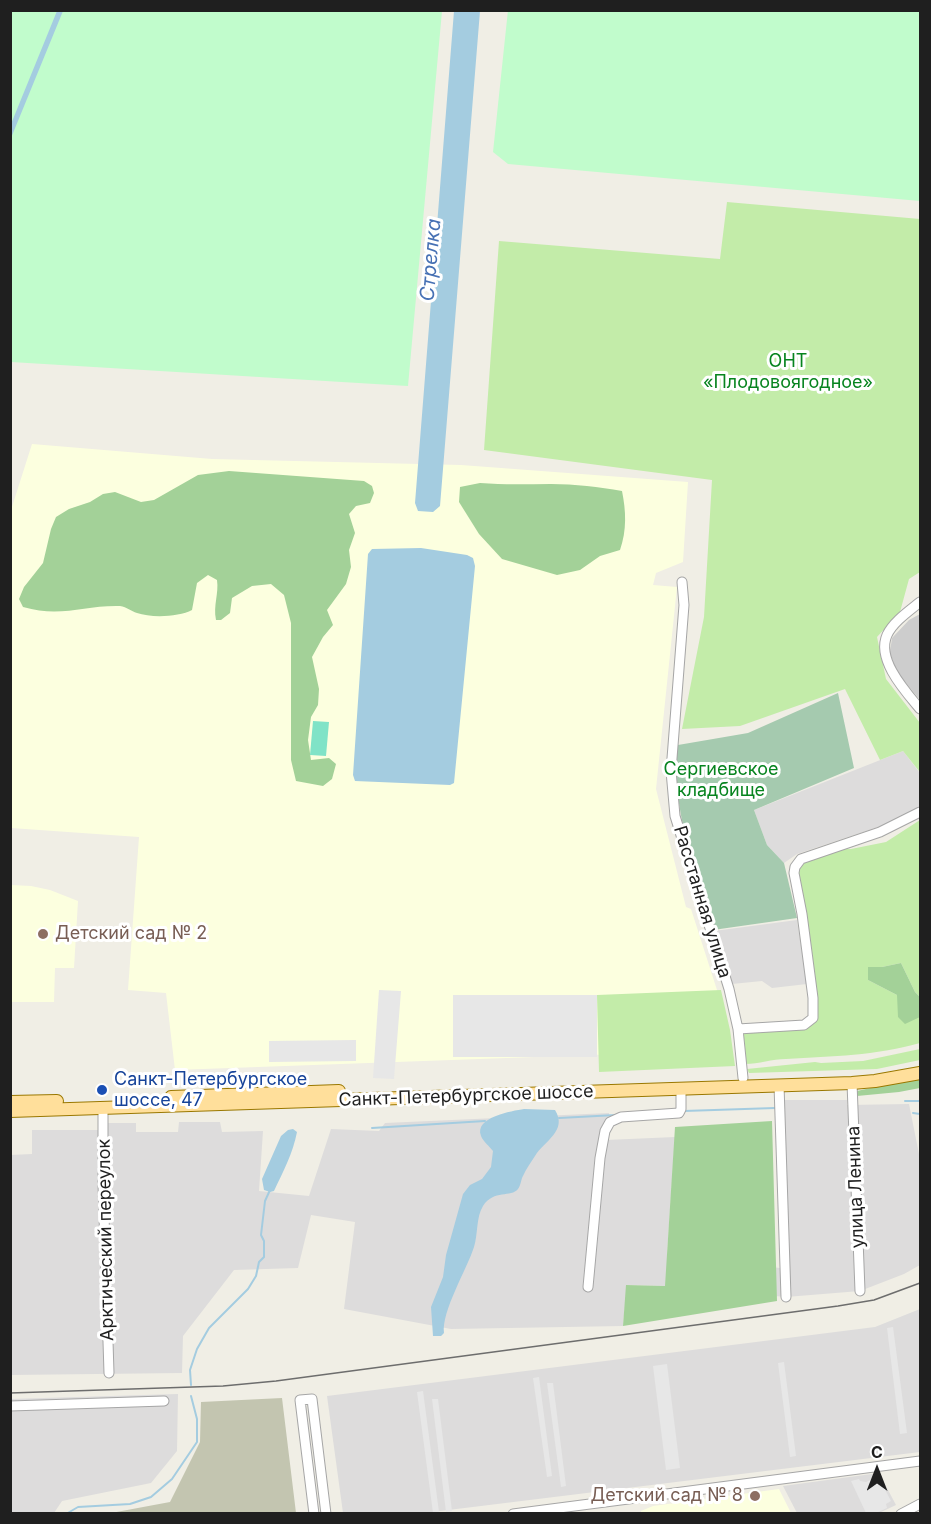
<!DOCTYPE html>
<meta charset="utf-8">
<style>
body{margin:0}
#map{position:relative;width:931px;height:1524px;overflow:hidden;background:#f0eee5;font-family:Inter,sans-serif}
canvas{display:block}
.frame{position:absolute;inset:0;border:12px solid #1f1f1f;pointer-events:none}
.north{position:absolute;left:847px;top:1440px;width:60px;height:60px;-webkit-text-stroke:4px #fff;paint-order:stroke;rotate:0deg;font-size:16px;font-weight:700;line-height:24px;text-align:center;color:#1f1f1f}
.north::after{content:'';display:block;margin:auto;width:21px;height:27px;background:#1f1f1f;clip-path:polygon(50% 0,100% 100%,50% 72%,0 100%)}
</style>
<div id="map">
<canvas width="931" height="1524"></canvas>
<div class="frame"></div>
<div class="north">С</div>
</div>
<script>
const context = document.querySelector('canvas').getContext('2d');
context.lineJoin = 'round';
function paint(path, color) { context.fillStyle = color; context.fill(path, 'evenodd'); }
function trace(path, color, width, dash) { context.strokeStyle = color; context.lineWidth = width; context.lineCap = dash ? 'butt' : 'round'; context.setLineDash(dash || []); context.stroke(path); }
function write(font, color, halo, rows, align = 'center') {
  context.font = font + ' Inter,sans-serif'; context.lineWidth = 6; context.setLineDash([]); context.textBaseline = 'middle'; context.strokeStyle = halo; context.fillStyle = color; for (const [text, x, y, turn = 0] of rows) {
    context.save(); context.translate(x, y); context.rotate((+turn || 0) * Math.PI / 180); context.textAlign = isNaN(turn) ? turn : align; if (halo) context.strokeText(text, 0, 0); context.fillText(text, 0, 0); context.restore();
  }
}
paint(new Path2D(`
 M903,751L920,773V807L881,826L797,854L784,863L767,845L754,810Z
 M797,920L807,984L772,988L762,981L732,984L714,931Z
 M783,1100H847V1105L909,1104L920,1159V1265L904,1274L860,1291L786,1297L665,1286L627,1285L623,1326L451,1329L344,1309L355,1222L311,1215L298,1268L234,1270L183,1336L182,1373L11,1375L10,1155L32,1154V1130H100L107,1123H136V1132H178L179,1122H220L222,1132L263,1131L259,1191L309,1196L331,1129L379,1131L385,1123L609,1113L606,1140L675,1137L667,1254L788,1269Z
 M920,1309V1452L424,1513H343L327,1396L875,1327Z
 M178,1394L177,1451L151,1483L62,1501L54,1513H11L10,1399Z
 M879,1473L896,1505L879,1513H797L783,1486Z`), '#dddcdc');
paint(new Path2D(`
 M32,444L212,459L461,465L688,482L683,562L656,573L653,585L677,587L656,789L686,907L691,909L717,990L728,1050L175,1070L166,993L128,990L139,837L11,828V510Z
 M11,885L31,886L50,890L78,901L74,968H55L54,1002H11Z
 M779,1489L791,1513H641V1511L653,1506Z`), '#fcffdf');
paint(new Path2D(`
 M920,614V700L896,671L890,652L892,638L909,620Z`), '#cdcdcd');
paint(new Path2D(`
 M282,1398L296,1513H111L170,1502L200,1442L201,1402Z`), '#c3c5b0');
paint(new Path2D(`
 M727,202L920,219V572L909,579L900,612L877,637L886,679L920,723L919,771L903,751L880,760L845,689L740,726L682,729L704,617L712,480L484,450L499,241L720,259Z
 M920,820V997L915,992L901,963L882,967H868V980L897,995L920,1000V1043C874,1056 834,1056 786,1059C772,1059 759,1064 745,1064L741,1033L805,1028L817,1016L798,877L799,869L803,862L837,849H851L886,842Z
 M721,990L730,1030L735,1066L599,1072L597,995Z
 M920,1049V1060L877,1069L749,1073L747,1069L815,1062L821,1063L863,1061Z`), '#c3eca9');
paint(new Path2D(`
 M229,471L364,481L372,486L374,493L370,503L356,506L349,514L355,533L349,550L351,567L346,584L327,610L333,625L323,637L312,657L319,689L318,705L311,717L308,740L311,760L329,758L336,764L332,779L323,786L296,781L291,760V623L284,595L271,584L252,586L232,598L230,613L221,620H216C213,605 219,594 217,580L208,575L197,583L192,610C179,617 151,618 137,613C131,611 127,607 120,606C84,605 61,618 23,607L19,599L24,587L43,563L51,529L56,517L69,509L90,502L103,494L115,492L141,502L154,500L198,475Z
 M480,483C504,485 527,484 551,484C575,484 599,487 622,491C626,511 627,530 620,550L600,556L580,570L557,575L502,559L479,534L459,502L460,487Z
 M901,963L915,992L920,997V1017L905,1024L898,1017L897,995L868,980V967H882Z
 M920,1077V1088L899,1092L857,1096V1091Z
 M772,1121L777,1301L623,1326L626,1285L665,1286L675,1127Z`), '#a3d198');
paint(new Path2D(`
 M838,693L854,768L754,810L767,845L784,863L797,918L713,930C697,873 669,804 678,745L748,733Z`), '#a5caaf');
paint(new Path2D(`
 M508,10L920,11V201L508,164L493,152Z
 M10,11H442L408,386L11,362Z`), '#c1fccc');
paint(new Path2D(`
 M313,721L329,722L326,756L310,755Z`), '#80e3c7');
paint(new Path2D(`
 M379,990L401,991L394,1079L373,1078Z
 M453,995H597V1057H453Z
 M356,1040V1061L269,1062V1041Z
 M893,1327L907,1433L900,1434L887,1328Z
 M784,1362L796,1456L790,1457L778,1363Z
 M667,1364L680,1468L666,1470L653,1366Z
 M539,1377L552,1476L547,1477L533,1378Z
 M547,1383H553L566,1486L561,1487Z
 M423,1391L439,1512L433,1513L417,1392Z
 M432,1399H438L452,1511L446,1512Z
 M878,1476L891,1501L886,1504L887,1508L876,1513H866L851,1481L859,1479L860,1481L866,1482Z`), '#e7e7e7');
paint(new Path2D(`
 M57,11H63L11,138V124Z
 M454,11H480L440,506L433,512L418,511L415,503Z
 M421,548L467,555L473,558L475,566L454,783L450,785L355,781L353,775L368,554L372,549Z
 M524,1109L555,1110C568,1131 544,1141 535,1156C531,1162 526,1169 523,1176C521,1179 521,1185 518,1189C511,1198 494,1189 483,1206C476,1217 478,1235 474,1247C467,1269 441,1312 444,1333L441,1336H433L431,1307L443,1277L446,1255L463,1194L470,1185L482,1179L491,1167L493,1151C490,1147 483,1141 481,1136C474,1117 512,1111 524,1109Z
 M293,1129L297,1132C293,1153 283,1172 274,1191L270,1192L264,1190L262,1179L281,1136L288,1130Z`), '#a4cce0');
trace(new Path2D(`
 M905,1101H920
 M684,1111L775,1108
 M913,1113L920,1114
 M559,1118L616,1115
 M372,1128L485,1121
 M191,1385L190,1370L197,1349L209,1328L248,1289L256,1276L259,1262L264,1257V1241L261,1235L265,1201L270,1190
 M66,1514L78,1507L130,1504L151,1497L172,1479L197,1442V1419L191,1396`), '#a4cce0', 2);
const minor = new Path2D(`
 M682,582L684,605L671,771L675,816L729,989L738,1029L743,1078
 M920,602C909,611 893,622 887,635C876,660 906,692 920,709
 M738,1029L804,1025L813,1018V998L802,914L794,873L795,867L801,859L880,832L920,812
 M852,1083L860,1291
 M779,1085L786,1297
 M103,1107V1184L109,1373
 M588,1287L600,1158L605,1131L610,1122L621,1117L679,1113L681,1109V1089
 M10,1406L164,1401
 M314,1514L300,1400L312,1399L326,1514
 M513,1514L920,1461
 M901,1514L920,1504`);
const major = new Path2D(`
 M171,1097L339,1091
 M10,1102L57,1101
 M10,1111L852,1083L875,1081L920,1073`);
trace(minor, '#a6a6a6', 11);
trace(major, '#9a7800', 14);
trace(minor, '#fff', 9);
trace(major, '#ffdf9b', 12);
trace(new Path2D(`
 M10,1393L223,1386L276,1381L838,1306L874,1300L920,1283`), '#6d6d6d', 1.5);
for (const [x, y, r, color] of [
 [43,934,6,"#8d6e63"],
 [102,1090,6,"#1a4fb4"],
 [755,1496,6,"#8d6e63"]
]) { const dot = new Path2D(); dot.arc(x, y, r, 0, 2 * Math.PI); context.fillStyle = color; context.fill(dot); trace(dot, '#fff', 2); }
write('18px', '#07841f', '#fff', [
 ["ОНТ",788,362],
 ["«Плодовоягодное»",788,383],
 ["Сергиевское",721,770],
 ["кладбище",721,791]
]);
write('18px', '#1f1f1f', '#fff', [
 ["Расстанная улица",702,902,73],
 ["Санкт-Петербургское шоссе",466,1096,-2],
 ["улица Ленина",856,1187,-92],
 ["Арктический переулок",106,1240,-91]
]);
write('18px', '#785e54', '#fff', [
 ["Детский сад № 2",55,934],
 ["Детский сад № 8",743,1496,"right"]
], 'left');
write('18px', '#164399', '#fff', [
 ["Санкт-Петербургское",114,1080],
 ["шоссе, 47",114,1101]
], 'left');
write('italic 20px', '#4771b4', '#fff', [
 ["Стрелка",431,260,-85]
]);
</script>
